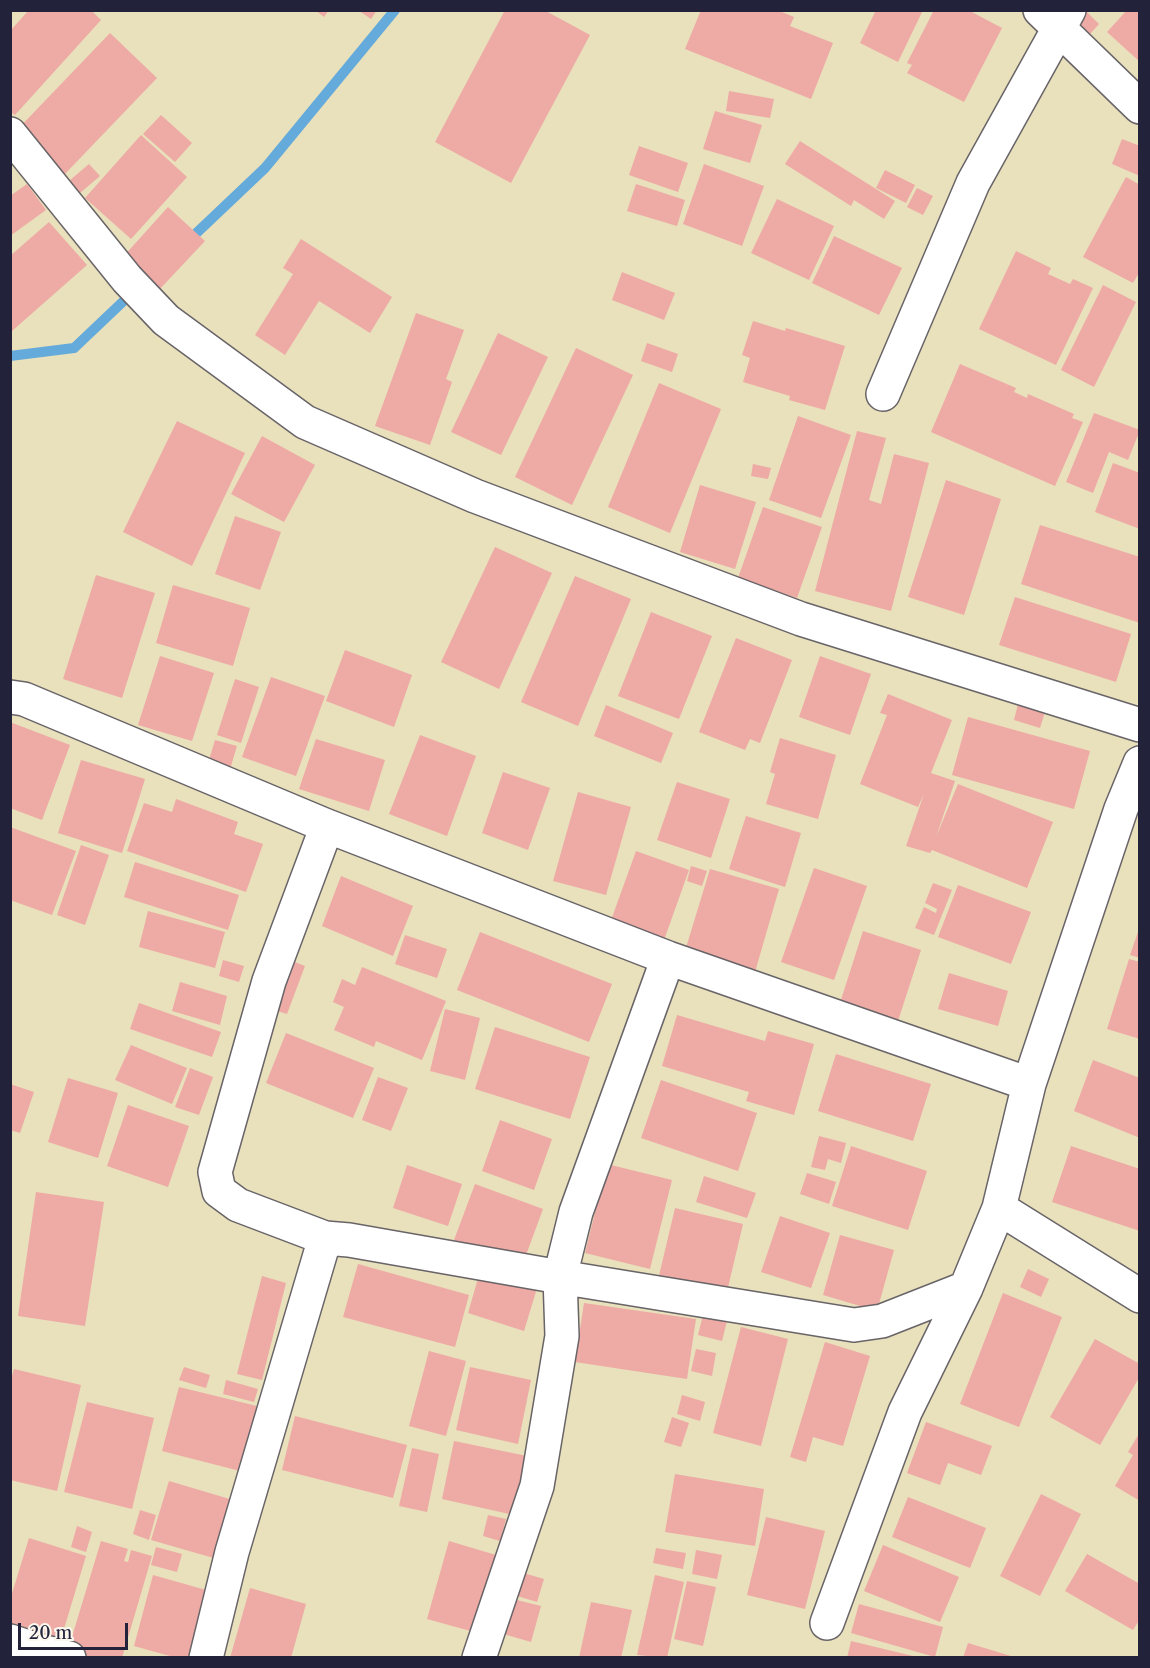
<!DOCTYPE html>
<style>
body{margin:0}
#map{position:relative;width:1150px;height:1668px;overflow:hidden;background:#e9e0bc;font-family:"Libre Caslon Text",serif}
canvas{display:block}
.frame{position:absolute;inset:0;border:12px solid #22223b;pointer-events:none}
.scale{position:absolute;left:18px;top:1623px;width:110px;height:27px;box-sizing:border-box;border:3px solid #22223b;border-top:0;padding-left:8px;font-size:18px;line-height:21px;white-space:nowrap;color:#22223b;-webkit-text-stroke:4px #fbf7ec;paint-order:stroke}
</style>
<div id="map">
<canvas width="1150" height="1668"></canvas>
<div class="frame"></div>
<div class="scale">20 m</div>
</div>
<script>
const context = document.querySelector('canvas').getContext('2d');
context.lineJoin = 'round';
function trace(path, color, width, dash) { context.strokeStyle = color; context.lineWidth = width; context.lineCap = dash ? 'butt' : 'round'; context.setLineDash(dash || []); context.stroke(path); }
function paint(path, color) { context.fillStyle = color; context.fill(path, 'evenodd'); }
trace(new Path2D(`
 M187,242L265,168L395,10
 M10,356L74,348L134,291`), '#64aada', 10);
paint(new Path2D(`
 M29,10H91L101,20L15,115L10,112V31Z
 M315,10H329L324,17Z
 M358,10H377L371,19Z
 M505,10H544L590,35L511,183L435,142Z
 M701,10H777L794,17L790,26L833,43L811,99L685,49Z
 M876,10H923L898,62L860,43Z
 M934,10H968L1002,28L964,102L907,73L912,65L907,63Z
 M1085,10L1099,24L1090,34L1075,19Z
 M1127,10H1140V62L1107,32Z
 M110,33L157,78L63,176L16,131Z
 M729,91L774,99L770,118L726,111Z
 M715,111L762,125L750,163L703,149Z
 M161,115L192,143L175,162L143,134Z
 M141,135L187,177L131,239L85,198Z
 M1122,139L1140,146V176L1112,164Z
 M800,141L895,201L884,219L854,200L851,206L785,164Z
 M639,146L688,163L678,192L629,175Z
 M89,164L100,176L80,193L69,181Z
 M704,164L764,186L742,246L683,224Z
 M885,170L915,185L906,203L876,188Z
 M1126,177L1140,185V271L1133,283L1083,257Z
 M27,184L46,210L10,236V196Z
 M636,184L685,200L677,226L627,211Z
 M917,188L933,196L923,215L907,207Z
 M777,199L834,226L809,280L751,253Z
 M168,207L205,241L158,291L122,258Z
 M49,222L87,265L12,331L10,329V256Z
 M834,236L902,268L879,315L812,283Z
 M301,239L392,297L370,333L319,301L285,355L255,335L293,274L283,268Z
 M1016,251L1051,268L1048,274L1070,284L1073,279L1093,288L1056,365L979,329Z
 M622,272L675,293L664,320L612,300Z
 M1103,285L1136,302L1094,387L1061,370Z
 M416,313L464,330L446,379L452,382L430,445L375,426Z
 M753,321L785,331L786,328L845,346L825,410L789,400L790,396L743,382L750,358L742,355Z
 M498,333L548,357L501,455L451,432Z
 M647,343L678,354L672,372L641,361Z
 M576,348L633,375L572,505L515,477Z
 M960,364L1016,388L1014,392L1027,398L1028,394L1074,414L1072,418L1083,422L1055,486L931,432Z
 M659,383L721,409L670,533L608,507Z
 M1094,413L1140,430L1128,460L1109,452L1093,493L1066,482Z
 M798,416L851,435L821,518L769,500Z
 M177,421L245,453L192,566L123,532Z
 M857,431L886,438L869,500L881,504L894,454L929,463L891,611L815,591Z
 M262,436L315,465L284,522L231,494Z
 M1113,463L1140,473V529L1095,512Z
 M753,464L771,468L768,479L751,476Z
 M946,480L1001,499L964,615L908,597Z
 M700,485L756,502L735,569L680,552Z
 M763,507L822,527L797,598L738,578Z
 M235,516L281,532L260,590L215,574Z
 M1040,525L1140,557V623L1021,584Z
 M495,547L552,573L499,689L441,662Z
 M96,575L155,593L122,698L63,679Z
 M575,576L631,599L578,726L521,702Z
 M173,585L250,608L233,666L156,643Z
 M1015,597L1131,634L1116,682L999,645Z
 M651,612L712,636L679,719L618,696Z
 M736,638L792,660L760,743L750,739L745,750L699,732Z
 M345,650L412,675L394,727L326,701Z
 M160,656L214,673L192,741L138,725Z
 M820,656L871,674L850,735L799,717Z
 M271,677L325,696L296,776L242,757Z
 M235,679L259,687L241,743L217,735Z
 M888,694L952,720L931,773L955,781L936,837L958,784L1053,822L1027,888L932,850L930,853L906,846L924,794L918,807L860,784L887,715L880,713Z
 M1018,704L1045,712L1040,728L1014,720Z
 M606,705L673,733L661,763L594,736Z
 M968,717L1090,751L1074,809L952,775Z
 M10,722L70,745L42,820L10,808Z
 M420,735L476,756L447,836L389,814Z
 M780,738L836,755L818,819L766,804L775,774L770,772Z
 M316,739L385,760L369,811L299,789Z
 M215,740L237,746L228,776L206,770Z
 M81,760L145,779L122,853L58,833Z
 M503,772L550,788L528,850L482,833Z
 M677,782L730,799L711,858L657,840Z
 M578,792L631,807L606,895L553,881Z
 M176,799L238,822L234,834L263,844L246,892L127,851L144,803L172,812Z
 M746,816L801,833L785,887L729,869Z
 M10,827L76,851L52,915L10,900Z
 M81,845L109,855L85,925L57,915Z
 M636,851L689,870L663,943L610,923Z
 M135,862L239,895L228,930L124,897Z
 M691,866L707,871L702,886L687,881Z
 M814,868L867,886L834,980L781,962Z
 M710,869L779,889L755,972L685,951Z
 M341,876L413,906L393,956L322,926Z
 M933,883L952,890L934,935L915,928L924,907L936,913L937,909L925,903Z
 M958,885L1031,912L1011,964L938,937Z
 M148,911L225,932L215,968L139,947Z
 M1139,929H1140V958L1130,955Z
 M863,931L921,950L897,1024L839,1006Z
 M480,932L612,984L589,1042L457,990Z
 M405,935L447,949L437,978L395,964Z
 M1129,959L1140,962V1039L1107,1029Z
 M223,960L244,966L239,982L219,976Z
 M292,961L305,966L287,1014L274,1010Z
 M362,967L446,1001L422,1060L376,1041L374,1047L334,1030L344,1007L333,1002L342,979L355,985Z
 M949,973L1008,991L998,1026L938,1009Z
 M180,982L227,996L220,1025L172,1011Z
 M139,1003L221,1032L212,1057L130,1029Z
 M445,1009L480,1018L465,1080L430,1071Z
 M677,1015L765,1041L768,1031L814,1044L794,1115L746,1101L749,1092L662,1066Z
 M495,1027L590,1057L570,1119L475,1089Z
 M286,1033L374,1068L353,1118L266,1083Z
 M131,1045L187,1068L172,1104L115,1080Z
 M836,1054L931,1084L913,1141L818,1111Z
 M1093,1060L1140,1078V1138L1074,1111Z
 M190,1068L213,1077L199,1115L175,1107Z
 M378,1077L408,1088L391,1131L362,1120Z
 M68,1078L118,1093L98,1158L48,1142Z
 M661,1080L757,1113L738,1171L641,1138Z
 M10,1084L34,1092L20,1133L10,1130Z
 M128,1105L189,1126L168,1187L107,1166Z
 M500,1120L552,1139L534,1190L482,1171Z
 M819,1136L846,1143L841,1163L828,1159L825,1170L811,1167Z
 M851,1146L927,1171L908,1230L832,1206Z
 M1071,1146L1140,1169V1231L1052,1202Z
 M607,1164L672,1180L650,1269L585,1253Z
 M407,1165L462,1184L448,1226L393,1208Z
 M807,1173L836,1182L829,1204L800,1194Z
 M704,1176L756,1193L747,1218L696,1202Z
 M475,1184L543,1209L522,1266L454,1240Z
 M36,1192L104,1202L85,1326L18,1316Z
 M675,1208L743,1224L726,1296L658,1280Z
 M780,1216L830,1233L811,1288L761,1272Z
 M840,1235L894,1250L877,1311L823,1295Z
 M358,1264L469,1295L455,1347L343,1317Z
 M481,1268L538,1285L524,1331L468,1313Z
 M1028,1269L1049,1279L1041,1297L1020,1287Z
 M262,1276L286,1283L262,1380L237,1374Z
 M1003,1293L1062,1317L1019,1427L960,1404Z
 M584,1303L696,1319L687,1379L575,1362Z
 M703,1315L727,1321L722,1341L698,1335Z
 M741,1327L788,1339L761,1446L713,1433Z
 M1095,1339L1140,1364V1376L1100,1445L1050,1417Z
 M825,1342L870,1356L843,1446L813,1437L806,1462L790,1457Z
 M696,1349L716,1353L712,1376L691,1371Z
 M429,1351L466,1361L446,1436L409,1426Z
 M184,1367L210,1375L206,1388L179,1380Z
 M470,1367L531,1380L518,1444L456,1430Z
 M14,1369L81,1385L57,1491L10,1480V1383Z
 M226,1380L258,1389L254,1402L223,1394Z
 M179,1387L257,1406L240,1471L162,1451Z
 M682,1395L705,1402L700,1421L677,1414Z
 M87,1402L154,1418L132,1509L64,1492Z
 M295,1416L407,1445L393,1498L282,1470Z
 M672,1417L689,1423L681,1447L664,1442Z
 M926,1422L992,1446L981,1475L948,1463L940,1485L907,1473Z
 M1140,1432V1501L1115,1486L1133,1455L1128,1452Z
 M454,1441L527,1456L514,1515L442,1499Z
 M412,1448L439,1454L427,1512L399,1506Z
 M675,1474L764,1489L755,1546L665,1532Z
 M169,1481L233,1500L217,1559L151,1540Z
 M1041,1494L1081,1514L1040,1596L1000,1576Z
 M908,1497L986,1528L970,1568L892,1537Z
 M140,1510L156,1515L149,1540L133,1534Z
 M488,1515L506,1519L500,1541L483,1536Z
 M766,1517L825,1531L805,1609L747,1595Z
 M77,1526L92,1532L86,1552L71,1547Z
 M29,1538L86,1556L60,1642L10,1627V1600Z
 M101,1541L128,1549L124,1561L128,1562L131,1550L152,1556L122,1658H93L68,1650Z
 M449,1541L496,1555L474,1632L427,1619Z
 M883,1545L959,1577L940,1622L864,1591Z
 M156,1547L182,1554L177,1572L151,1565Z
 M656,1548L686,1553L683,1569L653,1563Z
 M696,1550L722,1555L717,1579L692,1574Z
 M1087,1554L1140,1584V1619L1133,1630L1065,1591Z
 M513,1570L544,1579L537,1602L507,1593Z
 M153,1575L206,1590L188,1658H177L134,1646Z
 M655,1575L684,1582L667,1658L637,1655Z
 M687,1581L716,1587L703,1646L674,1639Z
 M250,1588L306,1604L291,1658H230Z
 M509,1598L541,1606L531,1642L500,1633Z
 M591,1602L632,1610L621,1658H579Z
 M859,1604L943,1627L935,1657L851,1633Z
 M851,1641L917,1657V1658H847Z
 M968,1643L1014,1657L1013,1658H963Z`), '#eeaaa5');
const street = new Path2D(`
 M1040,10L1140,107
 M10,134L127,279L166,320L305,422L475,496L801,619L1140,725
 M883,394L973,183L1069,10
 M10,697L24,699L327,826L668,958L1029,1084
 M327,826L269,981L215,1172L219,1191L238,1205L325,1238L349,1240L560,1277L854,1325L882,1321L966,1288
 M999,1208L1140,1296
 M827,1623L905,1412L966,1288L999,1208L1029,1084L1121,809L1140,763
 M10,1641L37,1650L69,1658
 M206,1658L232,1552L325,1238
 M479,1658L537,1486L562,1336L560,1277L576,1212L668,958`);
trace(street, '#686468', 36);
trace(street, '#fff', 33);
</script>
